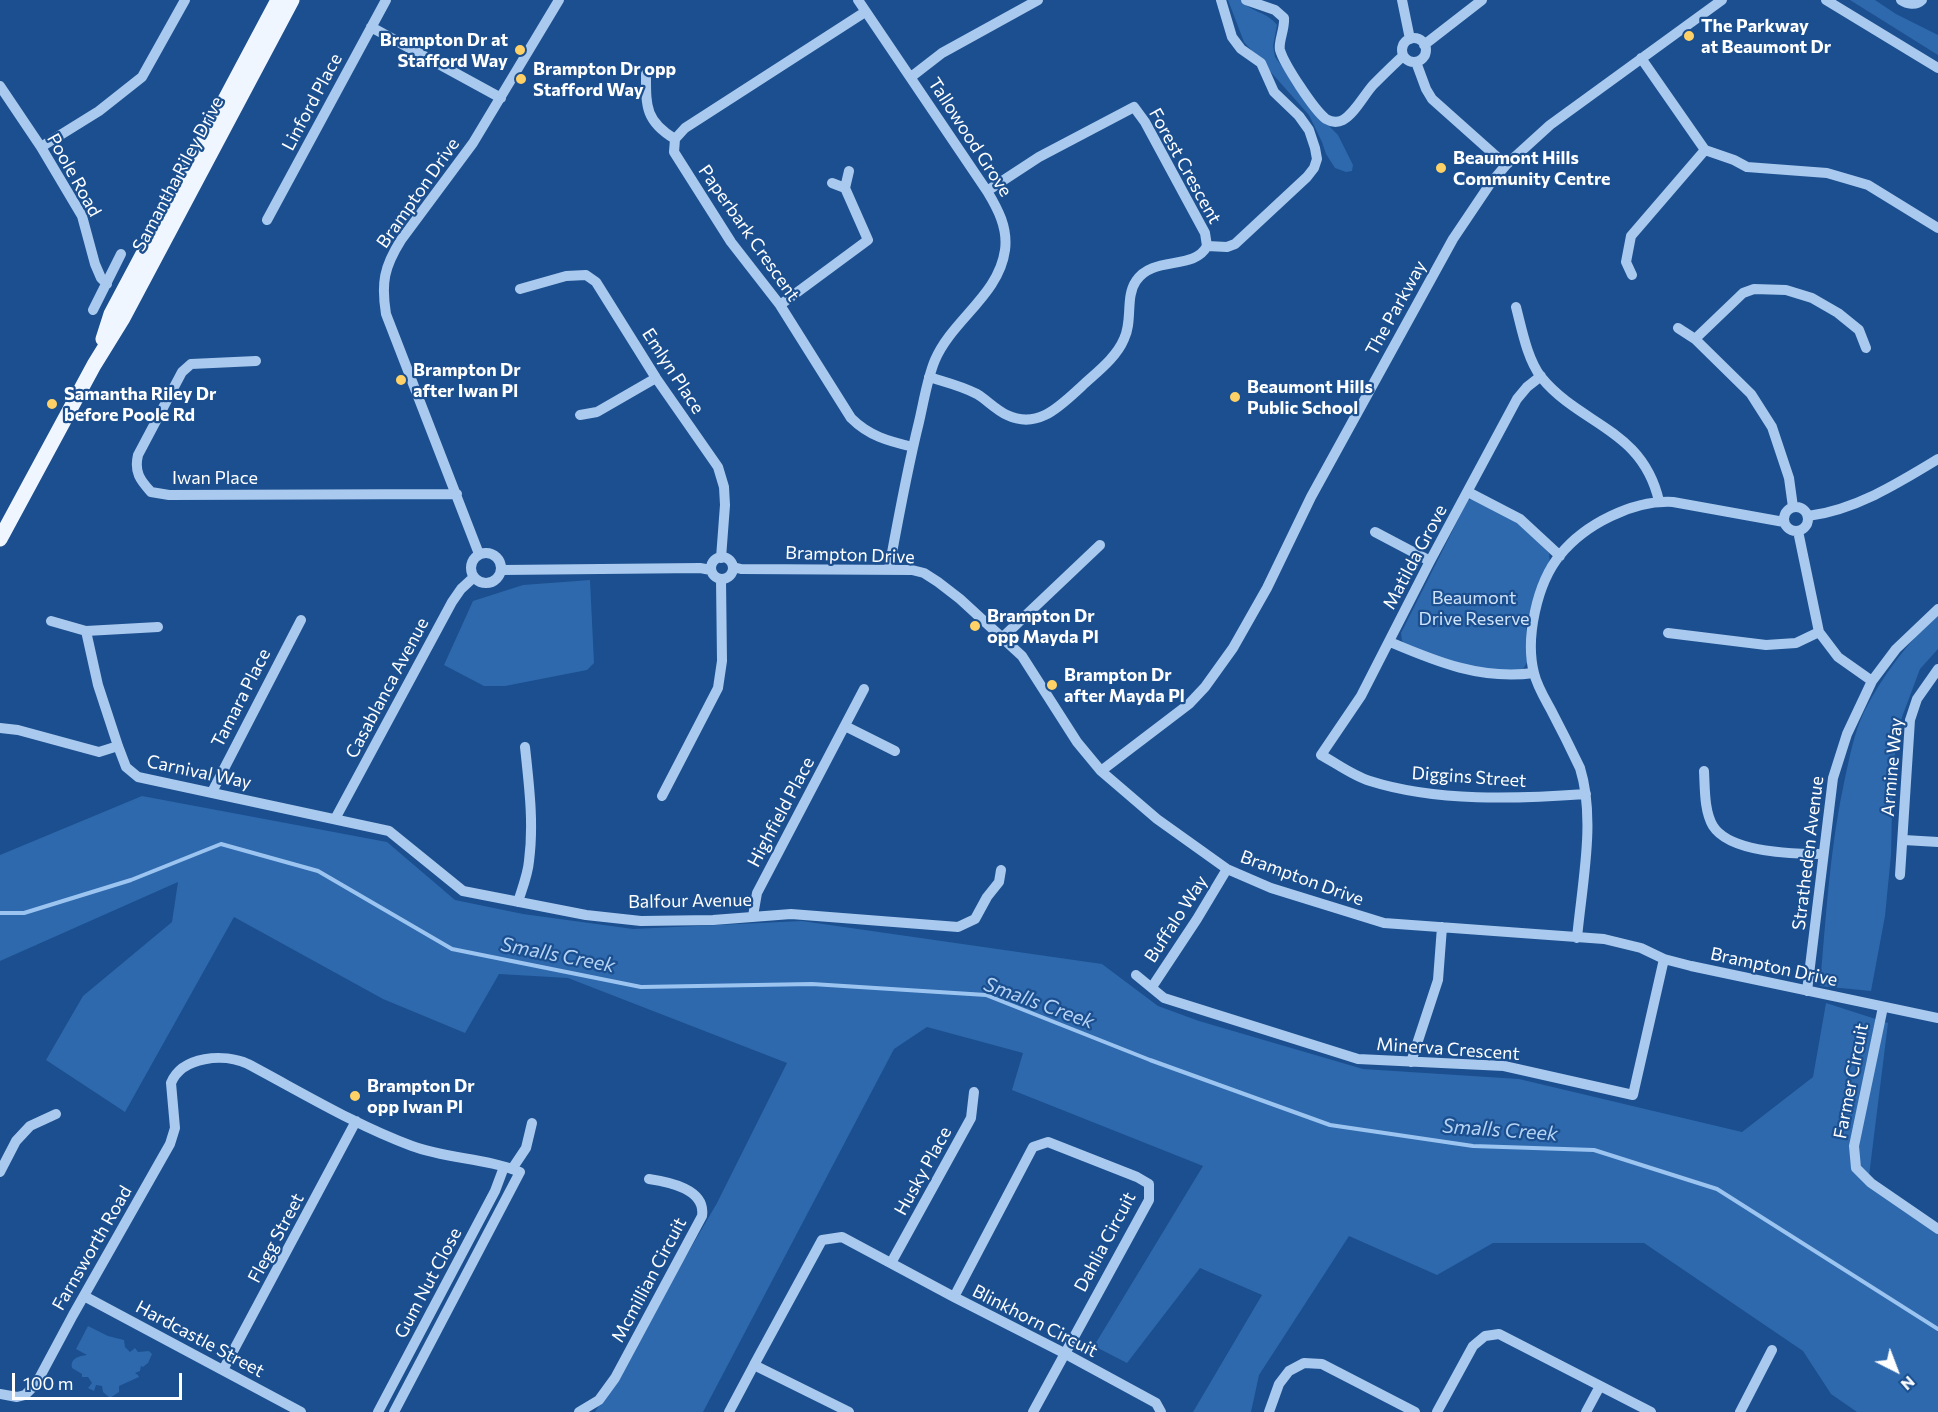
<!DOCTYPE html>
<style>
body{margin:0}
#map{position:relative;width:1938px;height:1412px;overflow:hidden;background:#1b4f8f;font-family:Commissioner,sans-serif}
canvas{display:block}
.north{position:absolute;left:1866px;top:1340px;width:60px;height:60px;-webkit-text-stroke:4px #1b4f8f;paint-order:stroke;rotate:138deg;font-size:16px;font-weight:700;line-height:24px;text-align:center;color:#fff}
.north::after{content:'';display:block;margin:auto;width:21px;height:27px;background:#fff;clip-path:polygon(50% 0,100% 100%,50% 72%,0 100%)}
.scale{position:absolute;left:12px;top:1373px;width:170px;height:27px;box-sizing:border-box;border:3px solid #fff;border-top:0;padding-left:8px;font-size:18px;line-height:21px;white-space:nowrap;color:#fff;-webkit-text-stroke:4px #1b4f8f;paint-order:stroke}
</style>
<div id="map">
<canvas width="1938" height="1412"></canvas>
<div class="north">N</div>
<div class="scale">100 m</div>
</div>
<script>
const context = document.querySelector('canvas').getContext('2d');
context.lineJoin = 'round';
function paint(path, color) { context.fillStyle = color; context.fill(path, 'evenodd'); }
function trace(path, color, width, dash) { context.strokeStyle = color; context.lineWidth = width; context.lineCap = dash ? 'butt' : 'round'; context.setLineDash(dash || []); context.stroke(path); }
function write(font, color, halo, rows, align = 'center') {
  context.font = font + ' Commissioner,sans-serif'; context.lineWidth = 4.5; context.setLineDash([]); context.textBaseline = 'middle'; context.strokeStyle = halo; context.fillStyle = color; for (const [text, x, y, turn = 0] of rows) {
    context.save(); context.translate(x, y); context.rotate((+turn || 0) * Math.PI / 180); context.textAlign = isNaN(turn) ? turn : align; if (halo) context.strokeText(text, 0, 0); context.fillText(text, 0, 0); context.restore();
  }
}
paint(new Path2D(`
 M1228,0H1241C1250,12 1268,12 1277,25L1273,46L1275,57L1318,115L1338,135L1353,165L1352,171L1346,172L1335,168L1326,154L1322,142L1309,115L1244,42Z
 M1850,0H1875L1896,14L1938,35V55Z
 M1474,498L1520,524L1549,553L1550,564L1542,576L1526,622L1528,661L1523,669C1487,677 1442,657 1408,646L1402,641L1401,633L1468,500Z
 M590,580L594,663L587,670L505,686H484L444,665L473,601L523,585Z
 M1938,614V649L1920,669L1902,717L1893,764L1891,855L1885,916L1871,991L1820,986C1826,916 1830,846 1845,778C1850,756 1854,733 1864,712C1882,676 1908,642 1938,614Z
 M142,796L387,842L455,900L523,914L633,929L802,921L1102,964L1158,1006L1199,1021L1363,1069L1519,1079L1742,1132L1813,1077L1826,1003L1888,1023L1869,1176L1938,1230V1412H1857L1831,1394L1803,1351L1644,1243H1493L1437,1275L1349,1236L1259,1375L1251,1412H1193L1262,1295L1200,1268L1127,1363L1094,1346L1203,1166L1012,1090L1023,1053L927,1027L894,1049L703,1412H595L717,1203L787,1063L568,978L499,974L465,1033L383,999L234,917L125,1112L46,1060L83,996L172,922L178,882L0,961V855Z
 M88,1326L108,1336L124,1340L125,1347L130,1352L135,1348L138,1352L149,1351L152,1354L148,1363L143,1367L141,1366L140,1371L135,1373L138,1375L139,1377L119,1386V1392L110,1398L103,1392L102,1386L96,1385L94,1391L88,1388L92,1383L88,1377H82V1374L72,1368C70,1358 79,1356 87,1355L76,1349Z`), '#2e69ad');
trace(new Path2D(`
 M0,913H24L131,880L221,844L318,871L452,949L641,987L812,984L986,995L1150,1060L1330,1125L1473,1146L1594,1150L1717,1189L1938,1329`), '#9cc4f0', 4);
trace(new Path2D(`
 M858,0L987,191C998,209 1008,228 1005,250C999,295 952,320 935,360C927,379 924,401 919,422C907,470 898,520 889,569
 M1246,0L1275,10L1284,18C1285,29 1278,42 1280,50C1284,64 1314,110 1326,119C1331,122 1337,123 1343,120C1355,113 1364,95 1373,85C1383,75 1393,65 1403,56
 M1402,0L1410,39
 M1826,0L1938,68
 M1901,0C1907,4 1916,6 1922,0
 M865,12L685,128L675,139L674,152L731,242L780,305L851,418C869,436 888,441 913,447
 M371,27L501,98
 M1402 50a12 12 0 1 1 24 0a12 12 0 1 1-24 0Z
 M1424,45L1482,0
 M1641,58L1705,150L1734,160L1747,167L1827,173L1868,185L1938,228
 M1416,62L1426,89L1432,99L1506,165
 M646,74C646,106 645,121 675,139
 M911,77L942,53L1038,0
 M0,86L41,147L82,216L95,264L101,278L107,284
 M41,147L99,111L142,77L185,0
 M832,183L845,188L849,171
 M267,220L386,0
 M1207,246L1227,247L1235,244L1307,177L1314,168L1317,159L1315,148L1309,130L1299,116L1274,92L1261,63L1241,49L1232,37L1221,0
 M1632,275L1626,262L1631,236L1705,150
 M520,289L566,276L586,275L596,282L656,378L718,467L724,487L725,505L721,558
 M780,305L868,240L845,188
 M1516,307C1522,330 1527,358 1541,377C1581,426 1642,428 1659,501
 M93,310L121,254
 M1678,328L1695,339L1751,394L1772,427L1789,478L1793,507
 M1695,339L1743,293L1754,289L1786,290L1812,298L1838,313L1859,330L1866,348
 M256,361L191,364L182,372L138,455C134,472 140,480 151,492L169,495L457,494
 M1541,376L1527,387L1517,399L1430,561L1361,696L1321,755C1336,763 1353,776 1370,781C1436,802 1517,799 1586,794
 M929,377C945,382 962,386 977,394C987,400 996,410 1007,415C1038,430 1060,406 1082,386C1097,372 1116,358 1124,339C1133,321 1125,297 1136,281C1153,255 1194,271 1207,246L1205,233L1145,122L1134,107L1039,157L987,191
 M580,415L597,412L656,378
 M1468,492L1520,519L1560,556
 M1784 519a12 12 0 1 1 24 0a12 12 0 1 1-24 0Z
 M1808,516C1855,510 1897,484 1938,459
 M1798,531L1819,632L1838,657L1872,681
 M1375,532L1430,561
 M471 568a15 15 0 1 1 30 0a15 15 0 1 1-30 0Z
 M479,554L386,314C381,283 384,267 401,240L473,143L559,0
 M711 568a11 11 0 1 1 22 0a11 11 0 1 1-22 0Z
 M733,567L741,569L912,570L924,573L938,582L960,599L1022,656L1077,742L1101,771L1157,819L1227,869L1271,888L1384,923L1604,939L1641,948L1664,959L1691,966L1938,1018
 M502,570L700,568L711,570
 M51,621L86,631L158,627
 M86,631L98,685L118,746L126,767L138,777L389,831L463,891L586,915L641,921L713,920L791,914L958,927L975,919L987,897L999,882L1001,870
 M1668,633L1766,645L1796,643L1819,632
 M1003,637L1100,545
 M1390,642C1437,662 1481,680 1534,673
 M845,726L895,751
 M0,728L18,730L99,752L118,746
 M1101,771L1189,704L1205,687L1233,648L1267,588L1311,497L1453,239L1490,184L1506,165L1550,125L1722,0
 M1704,771C1705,788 1704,811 1713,826C1730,853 1794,854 1823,854
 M212,792L301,620
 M662,796L718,688L722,661L721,579
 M335,819L452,602L461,589L474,577
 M1904,840L1938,842
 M1900,875L1910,720L1917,699L1938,669
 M518,902C522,889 528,874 529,861C534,823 529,785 525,747
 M753,916L757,893L864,689
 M1577,938C1582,884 1596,819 1580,768C1571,749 1561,729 1551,710C1545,699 1537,686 1534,673C1525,638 1537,583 1560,555C1585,524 1633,500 1673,502L1784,522
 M1136,975L1164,998L1358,1059L1504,1066L1633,1095L1664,959
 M1152,987L1197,919L1227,869
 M1807,991L1833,778L1847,734L1872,681L1896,649L1938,609
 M1883,1007L1854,1146L1856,1168L1871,1183L1938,1229
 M1411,1062L1438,980L1442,927
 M512,1169L526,1148L532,1123
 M0,1172L16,1141L30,1126L56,1114
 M891,1263L971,1118L974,1092
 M84,1296L301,1412
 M954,1297L1033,1147L1048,1142L1137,1177L1149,1184V1200L1033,1412
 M754,1365L822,1240L842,1237L954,1297L1064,1353L1156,1403L1161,1412
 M223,1370L356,1121
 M0,1394L17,1397L25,1395L36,1384L73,1315L170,1144L175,1128L171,1083C182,1056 224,1053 248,1064C301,1092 355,1125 412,1146C447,1159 486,1158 520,1172L394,1412
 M378,1412L495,1191L504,1167
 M579,1412L599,1400L615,1378L702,1216C706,1189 669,1182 649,1179
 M729,1412L754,1365L849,1412
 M1269,1412L1279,1384L1289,1371L1304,1363L1322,1364L1415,1412
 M1437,1412L1473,1346L1485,1336L1499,1334L1651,1412
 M1586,1412L1600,1386
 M1740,1412L1772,1350`), '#a9c9ee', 10);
trace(new Path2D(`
 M103,339L111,314L278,0
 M0,539L94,365L123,318L292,0`), '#f0f6ff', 15);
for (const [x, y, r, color] of [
 [1689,36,6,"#ffd166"],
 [520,50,6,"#ffd166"],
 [521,79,6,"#ffd166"],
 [1441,168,6,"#ffd166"],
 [401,380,6,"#ffd166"],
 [1235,397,6,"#ffd166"],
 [52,404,6,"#ffd166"],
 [975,626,6,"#ffd166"],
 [1052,685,6,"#ffd166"],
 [355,1096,6,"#ffd166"]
]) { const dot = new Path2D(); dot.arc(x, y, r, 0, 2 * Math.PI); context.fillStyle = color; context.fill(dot); trace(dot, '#1b4f8f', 2); }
write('bold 18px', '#fff', '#1b4f8f', [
 ["The Parkway",1701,26],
 ["at Beaumont Dr",1701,47],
 ["Brampton Dr at",508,40,"right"],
 ["Stafford Way",508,61,"right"],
 ["Brampton Dr opp",533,69],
 ["Stafford Way",533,90],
 ["Beaumont Hills",1453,158],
 ["Community Centre",1453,179],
 ["Brampton Dr",413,370],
 ["after Iwan Pl",413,391],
 ["Beaumont Hills",1247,387],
 ["Public School",1247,408],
 ["Samantha Riley Dr",64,394],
 ["before Poole Rd",64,415],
 ["Brampton Dr",987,616],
 ["opp Mayda Pl",987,637],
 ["Brampton Dr",1064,675],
 ["after Mayda Pl",1064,696],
 ["Brampton Dr",367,1086],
 ["opp Iwan Pl",367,1107]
], 'left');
write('18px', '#fff', '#1b4f8f', [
 ["Linford Place",312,102,-62],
 ["Tallowood Grove",970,137,57],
 ["Forest Crescent",1185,166,61],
 ["Samantha Riley Drive",178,174,-62],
 ["Poole Road",74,175,61],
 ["Brampton Drive",418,193,-55],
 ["Paperbark Crescent",749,233,55],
 ["The Parkway",1396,308,-61],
 ["Emlyn Place",673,371,57],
 ["Iwan Place",215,478],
 ["Brampton Drive",850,555,2],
 ["Matilda Grove",1415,557,-62],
 ["Casablanca Avenue",387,688,-62],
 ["Tamara Place",241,698,-63],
 ["Armine Way",1892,767,-85],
 ["Carnival Way",199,772,12],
 ["Diggins Street",1469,777,4],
 ["Highfield Place",781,812,-62],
 ["Stratheden Avenue",1808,853,-83],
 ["Brampton Drive",1302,878,20],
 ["Balfour Avenue",690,901,-1],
 ["Buffalo Way",1176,919,-57],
 ["Brampton Drive",1774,967,12],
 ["Minerva Crescent",1448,1049,4],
 ["Farmer Circuit",1851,1081,-79],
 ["Husky Place",923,1171,-61],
 ["Flegg Street",276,1238,-62],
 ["Dahlia Circuit",1105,1242,-62],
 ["Farnsworth Road",92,1248,-60],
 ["Mcmillian Circuit",649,1280,-62],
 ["Gum Nut Close",428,1283,-62],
 ["Blinkhorn Circuit",1035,1321,27],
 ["Hardcastle Street",200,1339,28]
]);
write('18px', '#cfe3fa', '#1b4f8f', [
 ["Beaumont",1474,598],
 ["Drive Reserve",1474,619]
]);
write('italic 20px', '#b5d3f5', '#1b4f8f', [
 ["Smalls Creek",558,955,11],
 ["Smalls Creek",1039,1003,20],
 ["Smalls Creek",1500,1130,4]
]);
</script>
